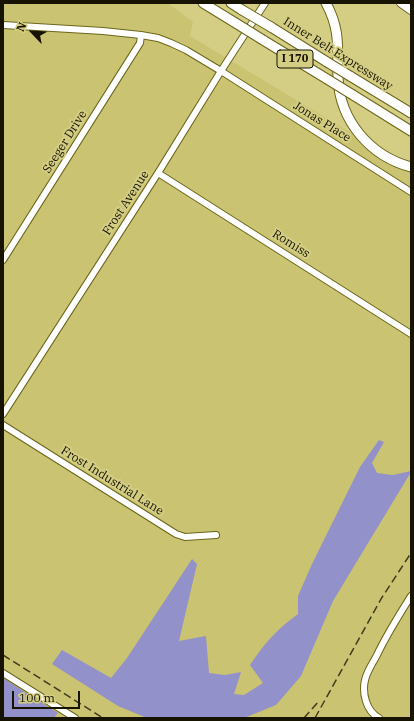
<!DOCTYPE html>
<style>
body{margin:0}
#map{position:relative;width:414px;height:721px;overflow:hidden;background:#d4ce84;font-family:"IBM Plex Serif",serif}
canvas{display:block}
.frame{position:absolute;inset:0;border:4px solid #161300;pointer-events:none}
.north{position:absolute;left:12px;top:12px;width:40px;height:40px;-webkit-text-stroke:3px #d4ce84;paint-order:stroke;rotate:295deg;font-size:11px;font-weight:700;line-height:16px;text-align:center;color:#161300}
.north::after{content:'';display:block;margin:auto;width:14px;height:18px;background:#161300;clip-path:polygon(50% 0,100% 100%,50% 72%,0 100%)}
.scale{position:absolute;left:12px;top:691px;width:68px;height:18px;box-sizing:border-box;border:2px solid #161300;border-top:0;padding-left:5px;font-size:12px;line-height:14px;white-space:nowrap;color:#161300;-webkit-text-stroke:3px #d4ce84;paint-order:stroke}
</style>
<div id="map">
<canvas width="414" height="721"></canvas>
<div class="frame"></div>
<div class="north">N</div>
<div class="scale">100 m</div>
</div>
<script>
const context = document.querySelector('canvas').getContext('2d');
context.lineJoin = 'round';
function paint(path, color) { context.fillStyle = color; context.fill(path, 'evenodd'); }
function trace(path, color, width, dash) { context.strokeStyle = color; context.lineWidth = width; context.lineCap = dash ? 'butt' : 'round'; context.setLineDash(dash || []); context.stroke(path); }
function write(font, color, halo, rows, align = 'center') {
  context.font = font + ' "IBM Plex Serif",serif'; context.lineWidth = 4; context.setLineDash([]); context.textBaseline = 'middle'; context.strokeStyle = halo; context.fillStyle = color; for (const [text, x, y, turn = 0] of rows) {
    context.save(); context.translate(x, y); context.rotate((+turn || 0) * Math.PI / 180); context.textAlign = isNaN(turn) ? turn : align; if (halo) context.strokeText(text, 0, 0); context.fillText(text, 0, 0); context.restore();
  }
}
paint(new Path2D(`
 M3,3H168L193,22L190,36L411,169V718H3Z`), '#cac371');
paint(new Path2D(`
 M379,440L384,442L372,463L377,473L393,475L411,471V472L333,601L301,676L276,705L244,718H147L118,706L52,664L62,650L111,678L127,658L192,559L197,564L179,641L206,636L209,673L225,675L241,672L234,694L244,695L263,683L250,665C264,644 277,629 298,614V596L312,564L360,467Z
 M3,678L58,713L54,718H3Z`), '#9291ca');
const minor = new Path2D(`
 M3,25L103,31L141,35L158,38L171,43L186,50L221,71L411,192
 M158,173L411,334
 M3,260L140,43L141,35
 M3,414L158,173L221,71L265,3
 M3,425L176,534L185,537L216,535
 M3,673L75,718
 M379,718C366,711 362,693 365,680C367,671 373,663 377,655C387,634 399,615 411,596`);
const major = new Path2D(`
 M401,3L411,10`);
const highway = new Path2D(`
 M203,3L234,22
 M231,3L242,10
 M326,3C341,31 337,48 338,78C340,121 370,156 411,167
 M271,27L327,62
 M263,40L327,79
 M350,76L411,113
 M353,95L411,131`);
trace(minor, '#6c661a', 8);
trace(major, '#6c661a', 10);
trace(highway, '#6c661a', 11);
trace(minor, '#fff', 6);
trace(major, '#fff', 8);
trace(highway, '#fff', 9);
trace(new Path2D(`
 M3,655L103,718
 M304,718L319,701
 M315,718L381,599L411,553`), '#403c1d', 1.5, [8, 4]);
const highwayBridge = new Path2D(`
 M242,10L271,27
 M234,22L263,40
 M327,62L350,76
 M327,79L353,95`);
trace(highwayBridge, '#6c661a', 11, []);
trace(highwayBridge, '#fff', 9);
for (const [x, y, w] of [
 [295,59,36]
]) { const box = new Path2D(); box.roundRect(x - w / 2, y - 9, w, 18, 3); context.fillStyle = '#d4ce84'; context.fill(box); trace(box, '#161300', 1); }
write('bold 11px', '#161300', null, [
 ["I 170",295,59]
]);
write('12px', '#161300', '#d4ce84', [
 ["Inner Belt Expressway",338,54,32],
 ["Jonas Place",322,122,32],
 ["Seeger Drive",65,142,-58],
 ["Frost Avenue",126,203,-57],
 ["Romiss",291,244,32],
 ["Frost Industrial Lane",112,481,32]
]);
</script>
